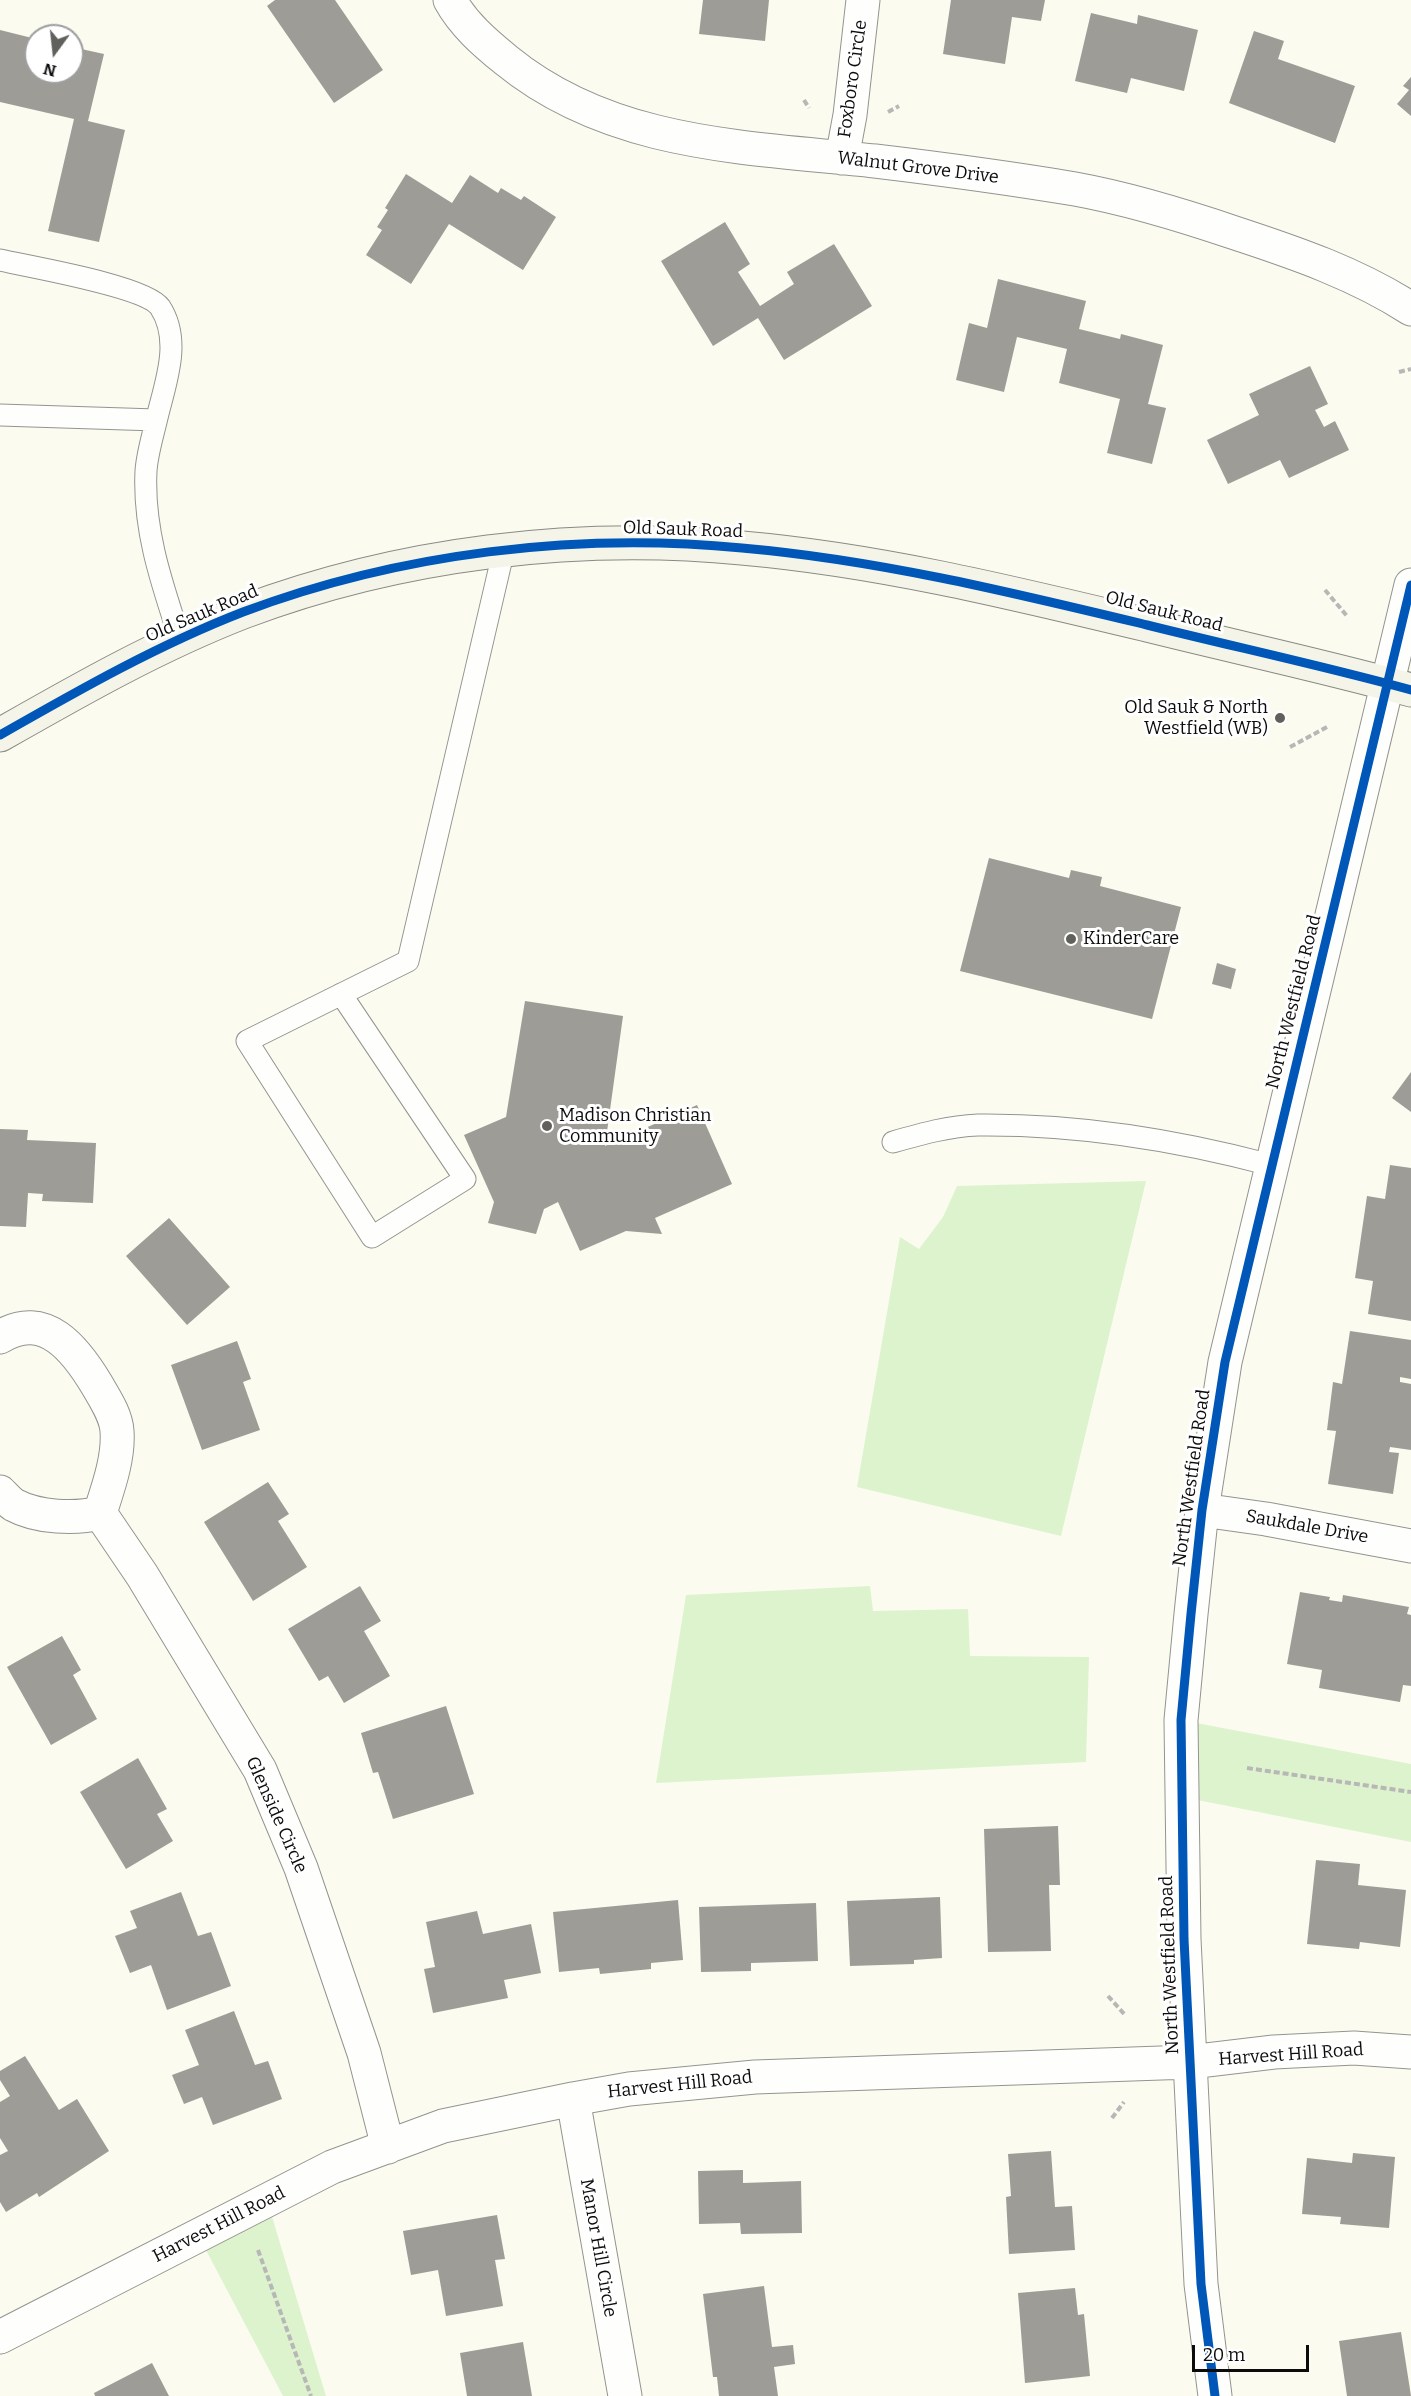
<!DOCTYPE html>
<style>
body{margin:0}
#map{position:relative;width:1411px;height:2396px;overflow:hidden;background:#fbfbf0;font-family:Bitter,serif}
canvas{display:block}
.north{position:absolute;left:24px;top:24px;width:60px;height:60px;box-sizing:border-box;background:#fff;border:2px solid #9e9e9e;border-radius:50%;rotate:195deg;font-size:16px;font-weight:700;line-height:24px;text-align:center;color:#0c0c0c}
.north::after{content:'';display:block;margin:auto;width:21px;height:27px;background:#60605c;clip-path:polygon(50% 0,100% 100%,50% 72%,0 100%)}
.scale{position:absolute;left:1192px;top:2345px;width:117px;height:27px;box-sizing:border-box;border:3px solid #0c0c0c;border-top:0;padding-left:8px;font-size:18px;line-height:21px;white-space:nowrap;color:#0c0c0c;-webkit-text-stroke:4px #fff;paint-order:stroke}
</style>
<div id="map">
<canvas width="1411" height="2396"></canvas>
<div class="north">N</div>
<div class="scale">20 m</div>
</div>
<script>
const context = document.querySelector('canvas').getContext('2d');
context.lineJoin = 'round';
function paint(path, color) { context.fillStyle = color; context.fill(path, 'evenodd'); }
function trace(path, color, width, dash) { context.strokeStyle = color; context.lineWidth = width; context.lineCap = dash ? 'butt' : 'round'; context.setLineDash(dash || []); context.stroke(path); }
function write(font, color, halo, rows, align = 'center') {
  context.font = font + ' Bitter,serif'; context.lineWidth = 6; context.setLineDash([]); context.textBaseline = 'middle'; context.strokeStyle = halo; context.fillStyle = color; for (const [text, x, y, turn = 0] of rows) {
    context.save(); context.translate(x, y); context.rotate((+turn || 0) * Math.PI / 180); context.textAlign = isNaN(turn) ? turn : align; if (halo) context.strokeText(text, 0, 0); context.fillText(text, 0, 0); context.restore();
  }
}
paint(new Path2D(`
 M1146,1181L1061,1536L857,1487L900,1237L919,1249L943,1217L957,1186Z
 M870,1586L873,1611L968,1609L970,1656L1089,1657L1086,1762L656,1783L686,1595Z
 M1181,1720L1411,1764V1842L1182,1797Z
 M267,2200L326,2396H283L198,2235Z`), '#ddf3ce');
paint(new Path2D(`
 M275,0H335L383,70L334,103L267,6Z
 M703,0H769L765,41L699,34Z
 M951,0H1045L1041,21L1012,17L1005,64L943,54Z
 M1091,13L1137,24L1138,15L1198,30L1184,91L1131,78L1127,93L1075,81Z
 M0,30L36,39V72H72V47L104,54L88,121L125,130L99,242L48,231L74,119L0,102Z
 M1254,31L1284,41L1278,59L1355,86L1335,143L1229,103Z
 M1411,77V116L1397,104L1409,90L1403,86Z
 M406,174L452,203L470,175L498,193L501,188L521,200L524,196L556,217L523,270L449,224L411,284L366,255L382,230L377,227L388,210L385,208Z
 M725,222L750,264L738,272L760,306L794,284L787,272L834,244L872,306L784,360L758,318L713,346L661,261Z
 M998,279L1086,301L1079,329L1120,339L1121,334L1163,345L1148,404L1166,408L1152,464L1107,453L1120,399L1059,383L1067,349L1017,337L1004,392L956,380L969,323L987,328Z
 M1310,366L1328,404L1315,410L1324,427L1335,421L1349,450L1289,478L1280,460L1228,484L1207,440L1259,415L1249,394Z
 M989,858L1069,878L1071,870L1102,877L1100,886L1181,907L1152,1019L960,971Z
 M1217,963L1236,969L1231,989L1212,984Z
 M525,1001L623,1016L605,1146L697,1105L732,1184L655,1218L662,1234L626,1231L580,1251L558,1202L544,1209L536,1234L488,1223L494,1202L464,1135L506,1117Z
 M1411,1072V1112L1392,1098Z
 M0,1129L28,1130L27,1140L96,1143L93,1203L42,1201L43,1194L28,1193L26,1227L0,1226Z
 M1390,1165L1411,1168V1321L1368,1314L1373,1281L1355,1278L1367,1196L1385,1199Z
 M169,1218L230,1287L187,1325L126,1256Z
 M1350,1331L1411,1340V1379L1400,1377V1382L1411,1384V1450L1390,1447L1389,1452L1399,1453L1393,1494L1328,1484L1336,1431L1327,1430L1333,1382L1342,1384Z
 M237,1341L251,1379L243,1382L260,1430L202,1450L171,1365Z
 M268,1482L289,1514L278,1521L307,1567L253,1601L204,1522Z
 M360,1586L381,1621L364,1631L390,1676L344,1703L328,1676L319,1681L288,1629Z
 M1300,1592L1330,1597L1329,1600L1342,1602L1343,1595L1409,1607L1407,1614L1411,1615V1686L1403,1685L1400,1702L1319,1688L1322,1670L1287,1664Z
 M62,1636L81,1670L73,1675L97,1719L51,1745L7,1667Z
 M446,1706L474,1794L393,1819L378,1772L373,1773L361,1733Z
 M138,1758L167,1809L157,1814L173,1841L126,1869L80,1792Z
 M1058,1826L1060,1885H1049L1051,1951L988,1952L984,1829Z
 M1316,1860L1360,1864L1358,1885L1406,1890L1400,1947L1360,1942L1359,1949L1307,1944Z
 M181,1892L198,1936L211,1932L231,1986L167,2010L151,1965L130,1973L115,1936L137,1928L130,1911Z
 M940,1897L942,1958L914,1960V1964L850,1966L847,1901Z
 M678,1900L683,1960L651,1963V1969L600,1974L599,1968L559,1972L553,1912Z
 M816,1903L818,1961L751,1963V1971L701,1972L699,1907Z
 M477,1911L483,1934L531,1924L541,1973L504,1980L508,1998L433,2013L424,1969L435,1967L426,1922Z
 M234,2011L255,2065L268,2061L282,2099L213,2125L202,2097L184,2104L172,2075L199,2065L185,2030Z
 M25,2056L59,2110L77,2099L109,2151L39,2197L37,2193L6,2212L0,2202V2155L8,2151L0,2138V2102L10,2096L0,2080V2071Z
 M1051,2151L1055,2207L1072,2206L1075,2250L1009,2254L1006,2197L1011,2196L1008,2154Z
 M1353,2153L1395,2157L1389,2228L1340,2224L1341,2217L1302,2214L1307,2158L1352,2163Z
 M743,2170V2183L801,2181L802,2233L741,2234L740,2223L699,2224L698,2171Z
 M497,2215L505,2259L495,2260L503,2306L446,2316L438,2270L411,2275L403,2231Z
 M764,2286L772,2347L793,2345L795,2364L774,2367L778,2396H719L717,2377H713L703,2294Z
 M1075,2288L1078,2315L1084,2314L1090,2376L1025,2383L1018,2293Z
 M1401,2332L1411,2396H1347L1339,2341Z
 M523,2342L532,2396H467L460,2353Z
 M152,2363L169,2396H95L94,2393Z`), '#9e9c96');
const lane = new Path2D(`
 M0,260C30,267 145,286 160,307C183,342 164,386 156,422C152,438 147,455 146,471C143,530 162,584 180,639
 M0,415L156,420
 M341,994L465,1179L372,1237L247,1041L408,961L504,549
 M893,1142C921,1134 949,1126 978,1125C1075,1124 1177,1140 1271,1165`);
const street = new Path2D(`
 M450,0C463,24 485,43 506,60C611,146 746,147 875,161C942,169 1009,178 1075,189C1130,199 1182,215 1235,233C1296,253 1357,274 1411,309
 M842,158L850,115L863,0
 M0,1337C45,1309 76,1350 97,1385C105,1399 116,1415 117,1431C119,1458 108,1488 100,1513C76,1519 38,1518 14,1505C9,1502 4,1496 0,1492
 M1202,1510L1266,1519L1411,1546
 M100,1513L142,1575L260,1770L301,1868L364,2053L388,2147
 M573,2099L625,2396
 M0,2337L332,2167L443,2126L573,2099L629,2089L755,2077L1190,2062L1274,2052L1354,2048L1411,2052
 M1215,2396L1201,2284L1184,1939L1181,1720L1191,1614L1202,1510L1225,1362L1411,585`);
const secondary = new Path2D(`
 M0,735C79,690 158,645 243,612C400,553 575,532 742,548C879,560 1014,593 1147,625C1235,647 1324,666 1411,690`);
trace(lane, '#94948f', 23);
trace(street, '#94948f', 35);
trace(secondary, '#8a8a85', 35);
trace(new Path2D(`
 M804,100L809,108
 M888,112L899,106
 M1399,372L1411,369
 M1325,590L1347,616
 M1290,747L1327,727
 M1247,1768L1411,1792
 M1108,1996L1126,2016
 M1112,2118L1124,2102
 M258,2250L311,2396`), '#b7b7b5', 4, [6, 3]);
trace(lane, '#fefefd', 21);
trace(street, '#fefefd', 33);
trace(secondary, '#f4f5e8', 33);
trace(new Path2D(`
 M0,735C79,690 158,645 243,612C400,553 575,532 742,548C879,560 1014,593 1147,625C1235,647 1324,666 1411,690
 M1215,2396L1201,2284L1184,1939L1181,1720L1191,1614L1202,1510L1225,1362L1411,585`), '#0057b8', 9);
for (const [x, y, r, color] of [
 [1280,718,6,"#60605c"],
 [1071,939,6,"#60605c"],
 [547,1126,6,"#60605c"]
]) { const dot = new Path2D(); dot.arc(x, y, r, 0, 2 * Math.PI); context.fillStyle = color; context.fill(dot); trace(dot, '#fff', 2); }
write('18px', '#0c0c0c', '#fff', [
 ["Foxboro Circle",853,79,-82],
 ["Walnut Grove Drive",918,168,7],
 ["Old Sauk Road",683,530,2],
 ["Old Sauk Road",1164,612,14],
 ["Old Sauk Road",202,614,-23],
 ["North Westfield Road",1294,1002,-76],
 ["North Westfield Road",1192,1478,-82],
 ["Saukdale Drive",1307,1527,10],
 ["Glenside Circle",276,1815,66],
 ["North Westfield Road",1170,1965,-92],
 ["Harvest Hill Road",1291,2055,-4],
 ["Harvest Hill Road",680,2085,-6],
 ["Harvest Hill Road",219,2225,-27],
 ["Manor Hill Circle",598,2248,80]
]);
write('18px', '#0c0c0c', '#fff', [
 ["Old Sauk & North",1268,708,"right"],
 ["Westfield (WB)",1268,729,"right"],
 ["KinderCare",1083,939],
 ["Madison Christian",559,1116],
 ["Community",559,1137]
], 'left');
</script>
